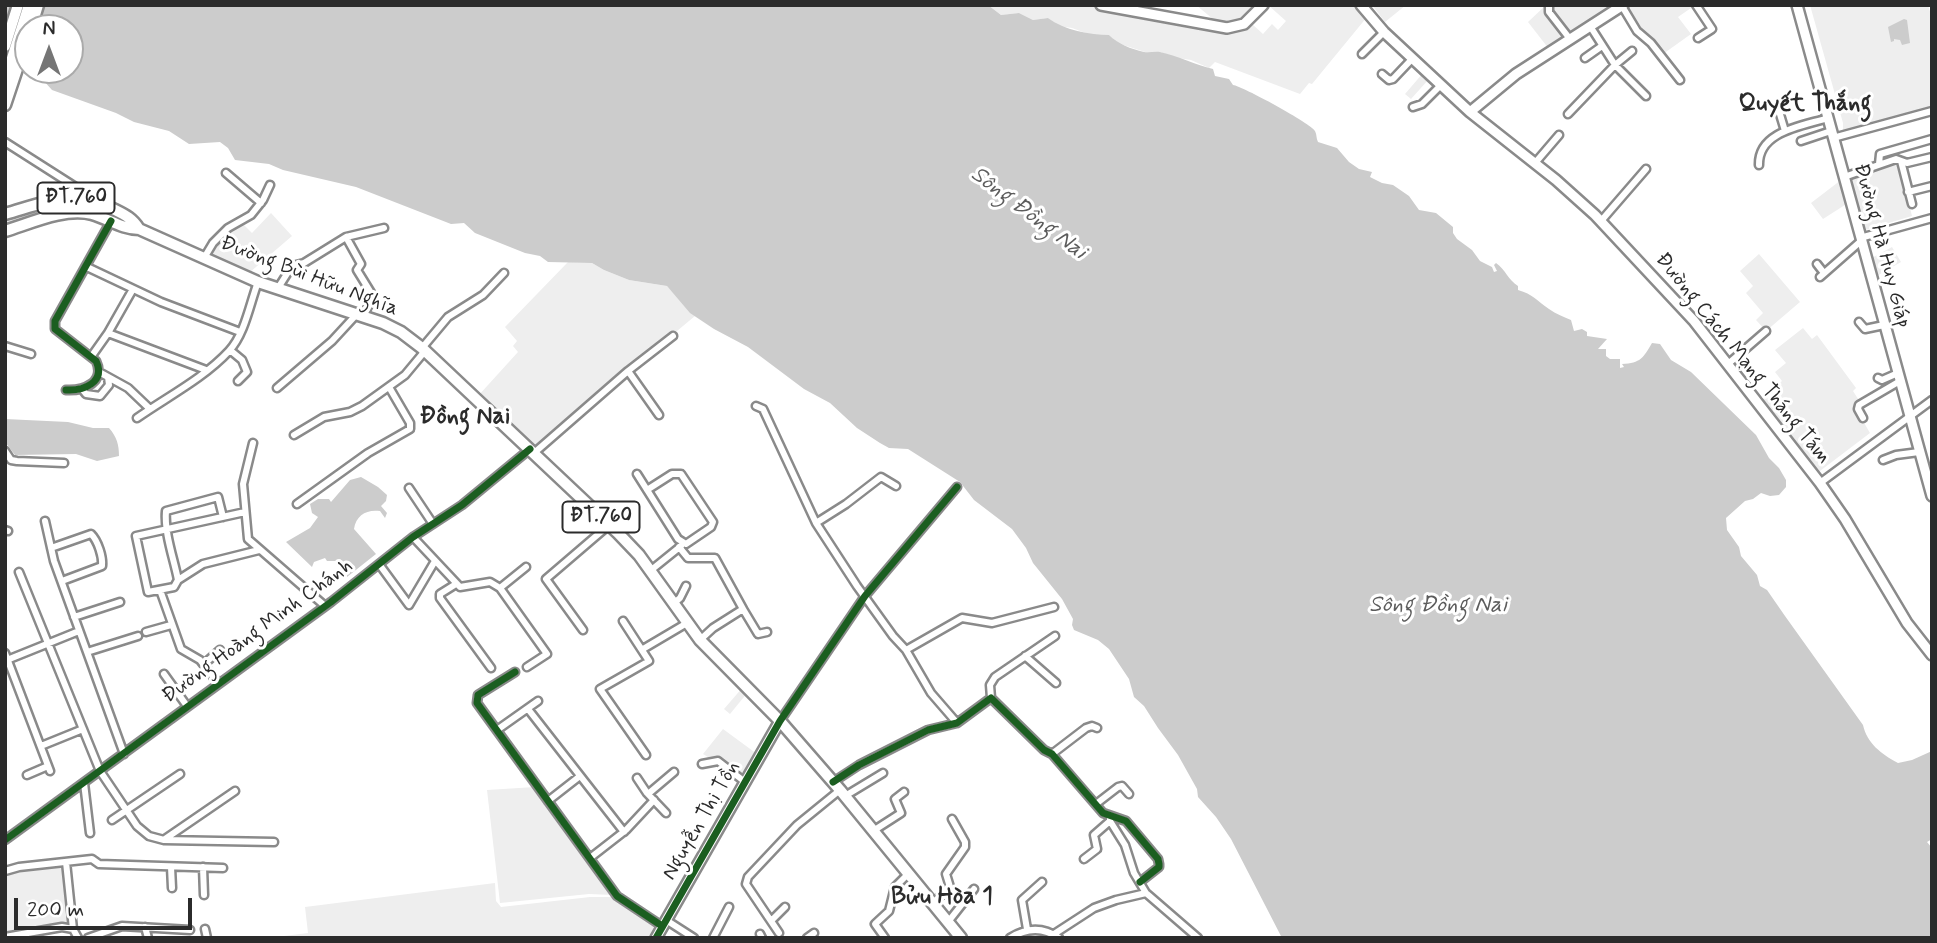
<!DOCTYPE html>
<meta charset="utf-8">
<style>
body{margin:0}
#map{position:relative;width:1937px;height:943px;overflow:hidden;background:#fff;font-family:Mynerve,sans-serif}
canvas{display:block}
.frame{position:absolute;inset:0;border:7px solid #2b2b2b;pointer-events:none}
.north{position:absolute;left:14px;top:14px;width:70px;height:70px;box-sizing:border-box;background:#fff;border:2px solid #aaa;border-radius:50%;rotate:0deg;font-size:19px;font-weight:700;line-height:28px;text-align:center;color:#2b2b2b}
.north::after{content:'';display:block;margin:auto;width:24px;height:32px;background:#757575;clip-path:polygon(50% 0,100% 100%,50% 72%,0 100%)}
.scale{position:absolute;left:14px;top:898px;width:178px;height:32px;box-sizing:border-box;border:4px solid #2b2b2b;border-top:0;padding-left:9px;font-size:21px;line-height:24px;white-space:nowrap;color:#2b2b2b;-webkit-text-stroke:5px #fff;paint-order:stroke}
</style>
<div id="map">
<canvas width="1937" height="943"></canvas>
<div class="frame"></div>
<div class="north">N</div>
<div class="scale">200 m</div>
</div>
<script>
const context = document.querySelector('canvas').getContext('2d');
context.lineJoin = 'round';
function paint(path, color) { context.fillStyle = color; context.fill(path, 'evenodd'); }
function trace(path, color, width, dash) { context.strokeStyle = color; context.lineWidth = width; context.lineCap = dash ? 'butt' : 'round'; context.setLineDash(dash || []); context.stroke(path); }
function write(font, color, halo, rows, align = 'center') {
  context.font = font + ' Mynerve,sans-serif'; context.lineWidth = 6; context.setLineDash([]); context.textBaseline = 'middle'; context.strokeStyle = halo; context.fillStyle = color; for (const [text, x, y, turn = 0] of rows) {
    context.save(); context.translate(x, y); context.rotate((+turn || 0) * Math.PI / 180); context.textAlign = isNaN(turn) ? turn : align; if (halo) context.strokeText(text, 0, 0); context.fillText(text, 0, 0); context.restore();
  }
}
paint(new Path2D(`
 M988,5H1083L1219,31L1251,23L1263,34L1272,24L1278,30L1286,21L1268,5H1358L1367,17L1312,84L1309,83L1300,94L1215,62L1209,68L1191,60L1171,57L1161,52H1145L1117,43L1109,35H1091L1072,28L1059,26L1048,18L1033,20L1019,13L1001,15Z
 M1196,5H1253L1239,19L1219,24Z
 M1372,5H1406L1385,22Z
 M1546,5V10L1567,38L1549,49L1528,22Z
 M1551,5H1617L1570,35L1552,11Z
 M1629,5H1689L1691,8L1678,17L1691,34L1663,54L1643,34L1625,8Z
 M1810,5H1928L1932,18V108L1843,132V123Z
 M1423,73L1429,79L1411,99L1405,94Z
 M1896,161L1899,163L1912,216L1862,231L1848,177Z
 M1841,180L1848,203L1823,219L1811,203Z
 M69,201L98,206L69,209L5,225V217Z
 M271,213L292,236L249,273L208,253L230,229L242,223L252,233Z
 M1892,247L1901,262L1875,277L1870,259Z
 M1759,254L1800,302L1766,331L1756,320L1763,313L1746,293L1753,286L1740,271Z
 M568,262L592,263L604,270L629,280L667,286L695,316L535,449L478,396L518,352L513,346L517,341L505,327Z
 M1803,328L1812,339L1817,335L1856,388L1853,391L1860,402L1856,409L1870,433L1816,474L1759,399L1782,381L1775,372L1786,363L1775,350Z
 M743,687L748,692L730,714L724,709Z
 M723,729L757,754L743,778L703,754Z
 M535,787L613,895L589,894L500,903L487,790Z
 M64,864L71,925L5,936V873Z
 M495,883L496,901L501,907L590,897H615L659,926L652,938H268L308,933L305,907Z`), '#eee');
paint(new Path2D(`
 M5,5H988L1001,15L1019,13L1033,20L1048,18C1064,30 1090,35 1109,35C1118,44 1131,49 1144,52C1149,53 1155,51 1160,52C1178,56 1196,65 1213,69L1215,76L1229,79L1233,85C1242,86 1312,124 1315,131C1317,135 1316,138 1318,142L1337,148L1349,162L1359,169L1372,172L1370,177L1382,183L1393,185L1409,196L1419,210L1436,213L1453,227V233L1457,239L1472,250L1480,261L1492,267L1494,272L1497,271L1494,265L1496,263C1506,270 1508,280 1518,286V290C1533,294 1537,301 1549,309C1556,314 1564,317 1571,320L1574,331L1582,329L1587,332V336L1607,339L1598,349H1606V356L1610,359H1620V368L1624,367L1622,364C1641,363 1643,358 1652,343L1660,344L1671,360L1691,372L1756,435L1769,458L1779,468L1786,480V487L1779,495L1770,496L1761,493L1753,499L1745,501L1726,518L1727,530L1739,547L1741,556L1757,575L1760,586L1767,590L1785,616L1863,725C1867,743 1881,754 1898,763L1912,760L1932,751V839L1927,842L1932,848V938H1282L1231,839L1216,817L1198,797L1197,789L1178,755L1158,728L1144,706L1134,697L1129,679L1109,649L1098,640L1074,630L1072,625L1073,619L1062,599L1033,563L1026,548L1012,529L974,500L960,482L908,449L889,448L880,443L857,428L830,403L804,389L748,347L714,329L690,313L667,286L629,280L604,270L592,263L548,262L540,256L525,253L475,233L464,223L451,224L356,187L283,170L269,164L235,160L228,148L220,142L189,144L169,131L134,122L116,113L52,90L43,80L36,79L26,71L12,72L5,76ZM28,28H70V70H28Z
 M1904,19L1907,20L1910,43L1902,45L1900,40L1894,39V41L1891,42L1888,27Z
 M5,419L68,422L93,428H109C117,437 119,445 119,456L97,461L76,454L15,455L5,442Z
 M361,477L378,487L387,495L386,501L381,506L387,513L385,518L380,511C367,509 356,515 354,529L376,554L347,577L341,568V561H327L325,558L314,562L312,567L286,542L310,528L318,517L312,513L310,504L318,499H329L331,502L350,480Z`), '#ccc');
const street = new Path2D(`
 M1549,5V12L1570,39
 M1696,5L1712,29L1698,38
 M1622,6L1637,31L1651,43L1680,80
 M1590,26L1615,65L1646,96
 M1362,54L1384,32
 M1585,58L1602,46
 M1382,74L1389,80L1393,79L1412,59
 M1413,107L1422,104L1441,85
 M1779,111L1785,131
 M1568,114L1615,65L1632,51
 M1833,138L1932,111
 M1801,141L1831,131
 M5,142L74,186L82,192L85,198
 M1901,161L1912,204
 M1535,163L1559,135
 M1879,164L1880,154L1932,139
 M1759,165C1758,131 1803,126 1828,118
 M226,173L261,203
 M1844,177L1896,159L1907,163L1932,157
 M1908,192L1932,186
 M1601,221L1646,169
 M346,237L361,264L357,270L373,296L363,317
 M1860,238L1932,218
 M204,258L213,243L228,228L251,215L263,200L270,185
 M1817,264L1824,273
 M87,267L161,302L240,332
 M1820,277L1861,241
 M278,288L292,266L304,263L346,237L384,228
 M1859,322L1865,329L1884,325
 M108,333L206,370
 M5,346L31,354
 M422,348L448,317L483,295L504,273
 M230,350L242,360L247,372L238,381
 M91,357L108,333L133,289
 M1728,364L1766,331
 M628,371L659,415
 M99,372L128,388L150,409
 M1878,378L1882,380L1898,373
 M277,388L332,341L356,315
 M82,389L86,394L100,396L109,385L108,377
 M66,390C84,391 106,382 96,361L55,329V321L111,221
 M756,406L763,409L816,523L857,586L893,636L906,650L962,618L992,623L1054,607
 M137,418C167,397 204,378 229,351C245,334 250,303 258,282
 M1863,418L1858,409L1859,405L1900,381
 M294,435L324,417L350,412L362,406L405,375L425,351
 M253,443L243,484L248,539L325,606
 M5,451L11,460L17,461L64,463
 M534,453L628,371L673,336
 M1883,460L1896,455L1919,452
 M637,474L678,539L686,544L711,527L713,522L681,474H672L647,490
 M1820,483L1932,400
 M409,488L433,524
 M297,504L368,453L410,429V423L389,387
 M223,517L218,497L166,511C164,533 174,559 178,580L174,587L148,592L136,536C173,528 209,520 245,512
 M45,521L54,561L124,754
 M816,523L846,504L881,477L896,486
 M5,530L8,531
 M413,537L460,587L490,582L500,588L547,654L527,667
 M679,547L688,558H715L743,609L713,628L700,640
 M51,548L91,534C98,541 103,557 102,566L62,581
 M379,564L409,605L435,561
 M650,571L681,546
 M19,572L100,771L137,826L149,836L164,840L274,842
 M178,580L203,564L259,550
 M456,584L440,594V598L491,668
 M500,588L526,567
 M160,590L181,649L200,660L218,683
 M673,604L680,598L686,586
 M743,609L758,634L767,632
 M74,617L120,602
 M623,621L649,661L600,689L646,755
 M583,630L546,579L609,525
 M146,632L171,625
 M643,649L687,623
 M906,650L931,693L957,723
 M87,652L138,636
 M5,653L50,771
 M1025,656L1056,683
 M7,660L79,631
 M204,664L220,650
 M515,672L478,695L477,703L617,896L662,926
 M164,674L187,706
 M991,698L990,685L995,677L1055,636
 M528,709L624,832
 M780,721L865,596L957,487
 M497,730L538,701
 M41,746L83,729
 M1052,754L1086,728L1092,726L1097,728
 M702,764L718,761L745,782
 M27,775L48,766
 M637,778L647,793L666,813
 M833,782L859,765L928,730L957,723L991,698L1044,750L1052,754L1103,813L1126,821L1158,859L1159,864V867L1140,882
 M84,783L90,833
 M648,794L674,772
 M845,796L883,773
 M548,801L580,776
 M1096,804L1118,787L1122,786L1129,794
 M1110,817V821L1125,845L1134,873L1146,893L1198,938
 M112,820L180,774
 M873,831L901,813L895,799L904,792
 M165,839L235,791
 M5,840L331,602L413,537L462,505L530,449
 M590,858L626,830L654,800
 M1084,859L1097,849L1094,835L1110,821
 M66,862L73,929L78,938
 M171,867L172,888
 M203,867L204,895
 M5,871L19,867L92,859L99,864L223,868
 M933,903L950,887L946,874L965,847V842L952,819
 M666,920L694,938
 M771,921L785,907
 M948,922L974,889
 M145,927L148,938
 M205,929L207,938
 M1027,929L1022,900L1042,882
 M779,933L746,884L748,877L797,825L840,790
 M760,934L762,938
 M1054,934L1094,908L1116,900L1146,893
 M5,937L62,927L73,929
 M88,938L122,926L190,930
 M713,938L729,907
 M807,938L814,933
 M885,938L875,924L889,911L895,887L908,874
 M1010,938C1026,928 1042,926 1059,938`);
const secondary = new Path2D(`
 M1101,5L1227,28L1244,24L1263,5
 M1361,5L1384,32L1470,112L1556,180L1595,215L1694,321L1820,483L1845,519L1907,623L1932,655
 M1797,5L1932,496
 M1470,112L1516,74L1623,5
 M656,938L780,721`);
const primary = new Path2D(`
 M31,28L38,5
 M5,46L18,5
 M5,80L29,5
 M5,105L28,36
 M5,214C47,202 72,189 113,209C125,215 132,218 139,229
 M5,231C31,223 65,207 92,214C109,219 122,229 139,229L258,282L383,323L401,332L422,348L618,533L639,555L700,640L780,721L840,790L961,938`);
trace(street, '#8a8a8a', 11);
trace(secondary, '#8a8a8a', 14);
trace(primary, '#8a8a8a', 15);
trace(street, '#fff', 6);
trace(secondary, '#fff', 9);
trace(primary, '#fff', 10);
trace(new Path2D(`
 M66,390C84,391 106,382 96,361L55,329V321L111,221
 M515,672L478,695L477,703L617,896L662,926
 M833,782L859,765L928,730L957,723L991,698L1044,750L1052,754L1103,813L1126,821L1158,859L1159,864V867L1140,882
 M5,840L331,602L413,537L462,505L530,449
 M656,938L780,721L865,596L957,487`), '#1b5e20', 7);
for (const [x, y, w] of [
 [76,198,77],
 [601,517,77]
]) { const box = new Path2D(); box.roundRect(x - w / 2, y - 15.5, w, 31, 5); context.fillStyle = '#fff'; context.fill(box); trace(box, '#2b2b2b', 2); }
write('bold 19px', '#2b2b2b', null, [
 ["ĐT.760",76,198],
 ["ĐT.760",601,517]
]);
write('21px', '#2b2b2b', '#fff', [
 ["Đường Hà Huy Giáp",1881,246,75],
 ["Đường Bùi Hữu Nghĩa",309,277,21],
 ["Đường Cách Mạng Tháng Tám",1742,359,51],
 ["Đường Hoàng Minh Chánh",258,632,-36],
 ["Nguyễn Thị Tồn",702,821,-60]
]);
write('italic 23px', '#5c5c5c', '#fff', [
 ["Sông Đồng Nai",1028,214,37],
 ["Sông Đồng Nai",1438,606]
]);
write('bold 24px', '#2b2b2b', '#fff', [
 ["Quyết Thắng",1805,105],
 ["Đồng Nai",465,418],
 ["Bửu Hòa 1",942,898]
]);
</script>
